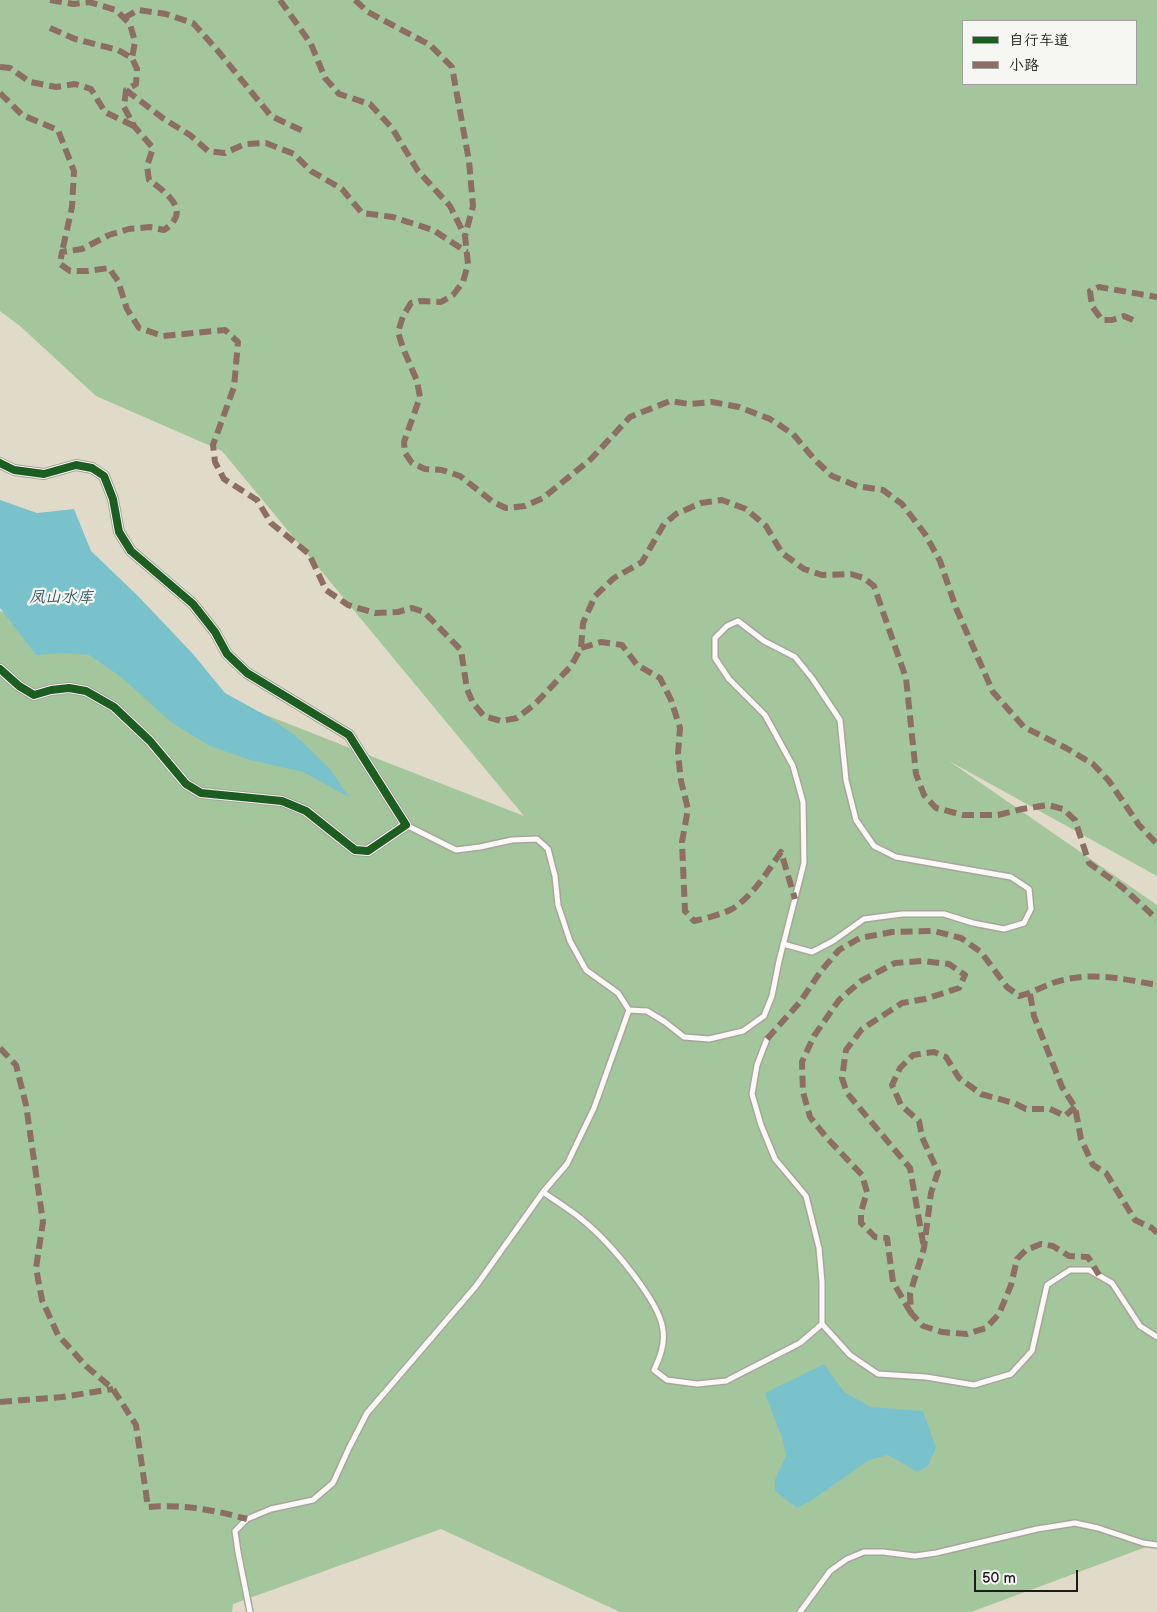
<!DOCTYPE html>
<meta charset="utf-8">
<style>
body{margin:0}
#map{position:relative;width:1157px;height:1612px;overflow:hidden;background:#e0dac8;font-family:"Balsamiq Sans","LXGW WenKai TC",sans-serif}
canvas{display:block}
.legend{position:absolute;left:962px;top:20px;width:175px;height:65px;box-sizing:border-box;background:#f6f6f2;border:1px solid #9f9f9c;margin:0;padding:6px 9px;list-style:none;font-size:15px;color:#1c1c1c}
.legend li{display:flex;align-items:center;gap:10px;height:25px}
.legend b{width:25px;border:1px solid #9f9f9c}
.scale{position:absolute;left:974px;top:1570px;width:104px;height:22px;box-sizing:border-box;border:2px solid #1c1c1c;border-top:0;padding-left:6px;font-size:15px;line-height:18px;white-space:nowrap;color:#1c1c1c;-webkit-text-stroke:4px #f6f6f2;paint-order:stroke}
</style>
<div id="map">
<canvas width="1157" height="1612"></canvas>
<ul class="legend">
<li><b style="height:6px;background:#1b5e20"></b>自行车道</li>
<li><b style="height:6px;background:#8d6e63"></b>小路</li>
</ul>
<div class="scale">50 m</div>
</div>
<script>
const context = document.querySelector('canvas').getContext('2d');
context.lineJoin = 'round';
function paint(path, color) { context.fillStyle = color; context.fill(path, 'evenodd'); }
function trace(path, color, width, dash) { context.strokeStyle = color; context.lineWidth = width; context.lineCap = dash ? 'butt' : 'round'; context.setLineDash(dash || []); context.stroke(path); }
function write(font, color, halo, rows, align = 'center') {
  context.font = font + ' "Balsamiq Sans","LXGW WenKai TC",sans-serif'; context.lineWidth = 4.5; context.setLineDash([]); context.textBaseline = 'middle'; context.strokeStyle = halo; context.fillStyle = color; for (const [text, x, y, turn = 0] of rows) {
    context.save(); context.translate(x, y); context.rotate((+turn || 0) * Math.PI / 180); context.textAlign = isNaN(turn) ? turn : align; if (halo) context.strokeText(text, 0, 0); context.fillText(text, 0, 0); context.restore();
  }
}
paint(new Path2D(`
 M0,0H1157V876L949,761L1157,905V1543L971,1612H620L441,1529L233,1604L232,1612H0V611L524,816L222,451L96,396L20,326L0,311ZM963,21H1136V84H963Z`), '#a4c69c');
paint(new Path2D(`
 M0,500L37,513L74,509L91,551L138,596L193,654L225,693L265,715L295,735L330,769L349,797L303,772L250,760L210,746L172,723L120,676L89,655L63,653L36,655L0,608Z
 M824,1364L844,1392L871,1407L923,1411L936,1448L928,1466L917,1472L888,1455L869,1460L812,1500L797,1508L775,1491V1479L786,1456L782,1438L765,1393Z`), '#7ac2cb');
const service = new Path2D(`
 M406,825L456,850L480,847L512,840L537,839L548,849L555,876L558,905L570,941L586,970L618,993L629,1010
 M767,1039L757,1065L752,1094L761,1125L775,1159L806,1196L819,1248L822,1282V1324
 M543,1192L567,1164L594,1108L629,1010L647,1011L665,1022L684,1037L709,1039L743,1031L764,1016L772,996L779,961L804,863L803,802L793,766L765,715L729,679L715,658V638L727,626L738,621L764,641L795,657L812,678L840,720L846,780L856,820L874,846L896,857L1011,877L1029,889L1031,909L1024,923L1004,929L973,923L944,914H902L864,919L833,941L812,952L783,944
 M250,1612L238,1552L235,1531L247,1519L271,1509L313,1500L333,1483L349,1448L367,1413L476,1286L543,1192C557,1202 573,1211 586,1223C609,1242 660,1301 663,1330C665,1345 660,1357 654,1370L667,1380L697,1384L726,1381L800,1343L822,1324L850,1355L878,1374L926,1377L974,1385L1011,1374L1032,1351L1047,1285L1070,1270H1089L1112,1283L1140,1326L1157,1337
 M800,1612L830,1571L847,1559L864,1552H883L915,1556L936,1553L1037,1529L1075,1523L1098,1528L1143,1543L1157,1545`);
const minor = new Path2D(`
 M0,463L14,470L44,474L76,465L92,468L104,476L113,499L119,532L131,551L193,604L215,632L227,654L247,673L349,735L406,825L368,851L355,850L306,811L282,801L201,793L186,784L150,741L114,707L86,691L69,688L51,690L34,695L19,686L0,669`);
trace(service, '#a9a59a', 8);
trace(minor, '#a9a59a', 12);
trace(service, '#faf9f7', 5);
trace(minor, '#faf9f7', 10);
trace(new Path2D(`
 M50,0L74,4L89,2L116,10L130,24L135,42L132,58
 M280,0L311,44L325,78L339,94L370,104L392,128L418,171L450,206L465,236L468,264L463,282L453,295L441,302L420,301L411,303L403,316L398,332L403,348L417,381L420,397L404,442L405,453L412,463L425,469L442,470L460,476L493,502L506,508L525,506L543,498L591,459L630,417L670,401L689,404L712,402L739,407L770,419L793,434L815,460L832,476L857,486L883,490L902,504L925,534L940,561L956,608L993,692L1024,727L1066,748L1093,764L1109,781L1139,825L1157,844
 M355,0L368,12L430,45L452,67L469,161L473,206L465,236
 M124,18L138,10L166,14L193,23L218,51L271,116L303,131
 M50,28L75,39L118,50L132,58L137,69L136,84L126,90L124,107L134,126L153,148L147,166L149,180C168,194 192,211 164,230L150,227L129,229L109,235L82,249L62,252L60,264L70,271H88L109,268L118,281L127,309L139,328L163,336L225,330L238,342L234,387L213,445L215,462L224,479L257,500L271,523L309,554L326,590L348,605L375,613L398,612L412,608L424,612L461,650L467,689L473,703L484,716L501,721L517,718L535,704L571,666L581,648L583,623L595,596L614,578L642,562L664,524L676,514L701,503L722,500L746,509L766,526L782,553L804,569L822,575L851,574L864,578L874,586L906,678L916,774L924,795L936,808L963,815H998L1022,809L1048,805L1063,809L1075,820L1089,863L1122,887L1157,919
 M0,67L10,68L30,82L56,87L75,84L91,89L105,112L134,126
 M126,90L164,119L190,135L208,151L225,153L245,144L266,143L294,154L311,171L342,189L362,213L393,217L433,230L467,252
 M0,93L22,115L58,130L74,171L72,207L62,252
 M1133,320L1124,316L1112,320H1102L1092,306L1090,291L1099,287L1157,297
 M581,648L601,642L622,645L637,665L660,678L671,700L680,728L678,754L681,781L688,809L682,842L685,911L694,921C706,918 720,915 732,909C753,896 767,872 781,852L795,899
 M1030,994L1034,1016L1062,1087L1075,1107L1081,1139L1093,1165L1106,1173L1135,1220L1152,1228L1157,1233
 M767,1039L800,1002L821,971L839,950L860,938L892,932L934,931L961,938L981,952L1007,987L1019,996C1032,993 1043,986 1056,982C1090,971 1123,979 1157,985
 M0,1048L16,1065L26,1105L43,1222L36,1268L42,1300L58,1335L86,1366L113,1389L136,1425L148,1507C181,1504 215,1510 247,1519
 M1075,1107L1065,1116L1050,1109H1026L1014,1103L981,1094L959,1078L946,1057L934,1052L913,1055L900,1068L892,1085L901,1105L919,1121L922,1137L938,1172L931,1193L924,1248L910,1294L911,1313L923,1326L942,1332L967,1334L986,1328L999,1314L1011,1285L1017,1259L1026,1250L1041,1244L1053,1246L1069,1256L1088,1257L1099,1275
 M911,1313L893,1282L887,1238L875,1237L861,1223V1212L867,1192L862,1175L826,1137L810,1117L803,1092L802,1062L814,1036L839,1000L861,981L895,963L922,961L949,964L965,975L959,988L925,999L902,1003L862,1029L846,1050L842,1078L847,1093L910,1168L924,1248
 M0,1402L62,1397L113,1389`), '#8d6e63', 6, [12, 6]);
trace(new Path2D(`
 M0,463L14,470L44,474L76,465L92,468L104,476L113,499L119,532L131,551L193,604L215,632L227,654L247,673L349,735L406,825L368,851L355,850L306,811L282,801L201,793L186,784L150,741L114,707L86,691L69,688L51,690L34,695L19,686L0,669`), '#1b5e20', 8);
write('italic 16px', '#305a62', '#f6f6f2', [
 ["凤山水库",61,598]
]);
</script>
